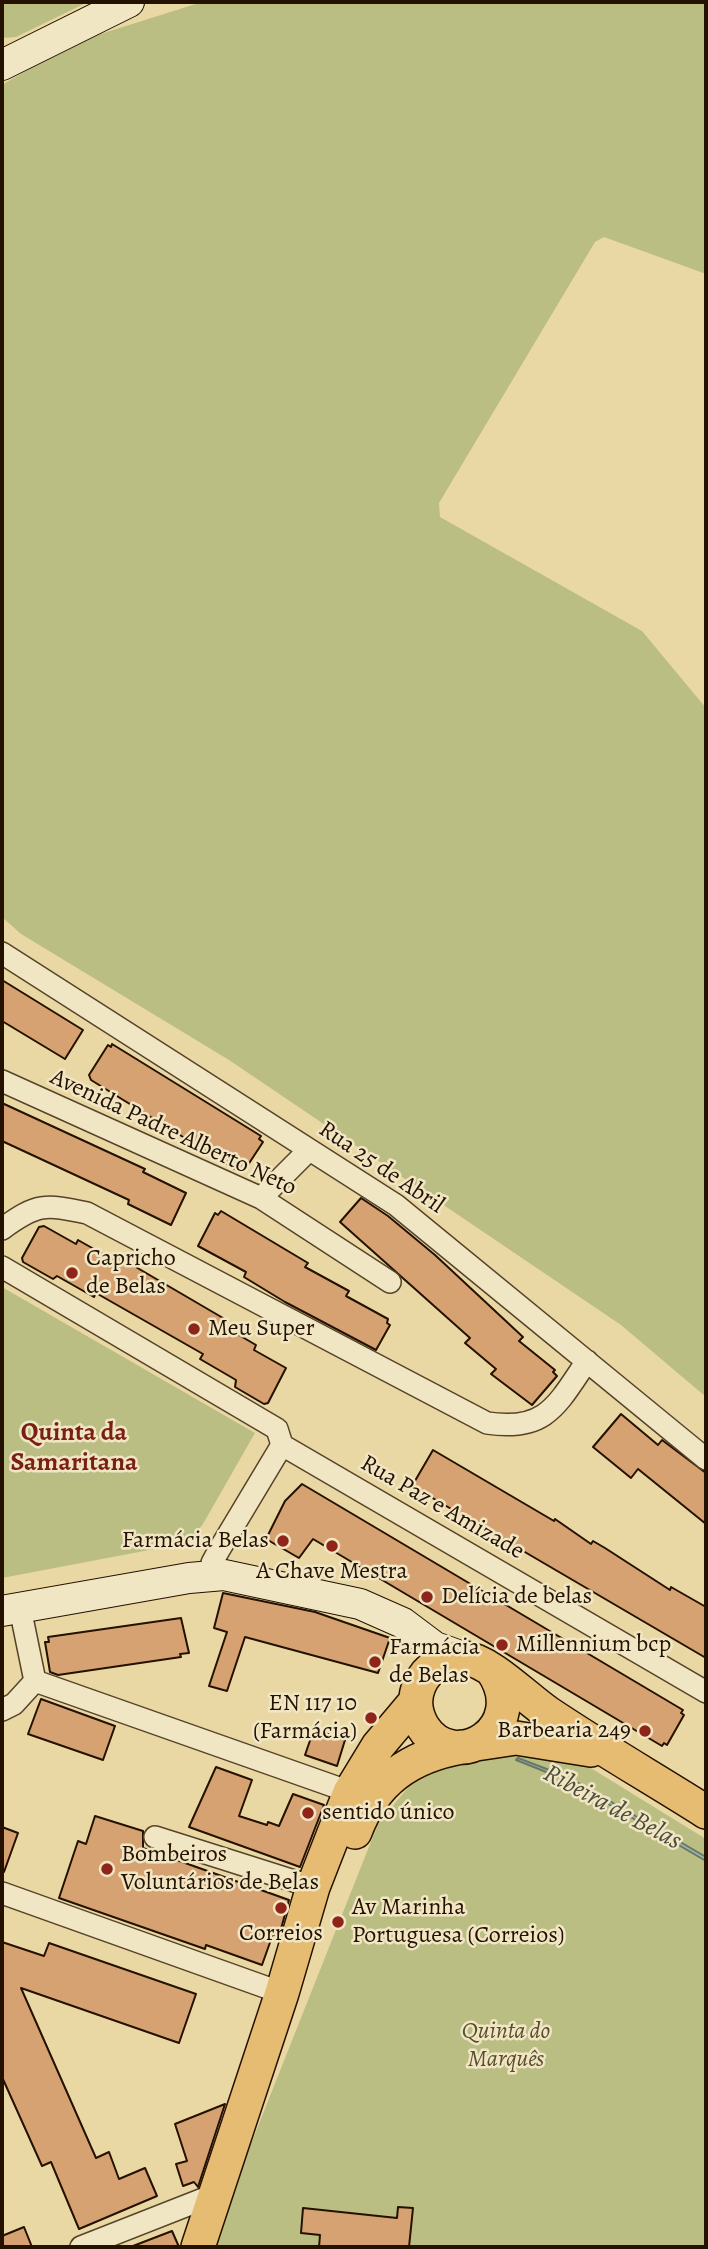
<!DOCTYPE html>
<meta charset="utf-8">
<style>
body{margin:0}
#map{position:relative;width:708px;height:2249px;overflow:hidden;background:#ead8a4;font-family:Alegreya,serif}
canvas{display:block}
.frame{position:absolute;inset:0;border:4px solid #241100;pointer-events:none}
</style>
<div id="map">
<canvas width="708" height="2249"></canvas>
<div class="frame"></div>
</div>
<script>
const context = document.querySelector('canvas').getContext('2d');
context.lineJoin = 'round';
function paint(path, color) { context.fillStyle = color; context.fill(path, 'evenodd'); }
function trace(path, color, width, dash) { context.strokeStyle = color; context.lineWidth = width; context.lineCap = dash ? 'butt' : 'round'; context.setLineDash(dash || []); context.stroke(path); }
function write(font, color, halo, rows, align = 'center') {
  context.font = font + ' Alegreya,serif'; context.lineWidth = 5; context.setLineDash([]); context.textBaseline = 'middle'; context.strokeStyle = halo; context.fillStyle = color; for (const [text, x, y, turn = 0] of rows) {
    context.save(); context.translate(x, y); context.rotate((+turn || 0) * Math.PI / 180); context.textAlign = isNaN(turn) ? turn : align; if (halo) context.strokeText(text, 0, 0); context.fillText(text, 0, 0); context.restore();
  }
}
paint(new Path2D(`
 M2,2H88L16,37L2,38Z
 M202,2H706V274L604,237L595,242L439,503L440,517L642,631L706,708V1397L621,1325L229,1060L21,934L2,917V85L75,42Z
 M2,1287L255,1433L203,1524L193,1537L181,1544L2,1578Z
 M510,1753L581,1762L706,1839V2247H210L378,1824L418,1775Z`), '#bbbe83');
const water = new Path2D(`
 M518,1758L570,1778L706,1857V1861L569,1781L516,1760Z`);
paint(water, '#98b9ab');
trace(water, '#6a7667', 2);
const building = new Path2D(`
 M2,980L83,1030L65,1059L2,1021Z
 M112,1044L261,1136L259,1139L263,1142L244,1171L240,1168L238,1171L91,1080L89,1075L108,1045L111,1047Z
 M2,1103L145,1169L143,1172L186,1193L171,1225L128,1204L129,1200L2,1141Z
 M361,1198L388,1216L435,1255L523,1337L519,1341L555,1370L553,1372L557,1376L532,1405L491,1374L496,1369L465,1343L470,1338L340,1222Z
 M221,1211L308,1263L305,1267L349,1291L346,1296L388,1319L387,1323L390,1325L376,1350L285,1302L244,1277L246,1272L198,1246L215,1213L218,1215Z
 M44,1226L76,1244L78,1240L115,1261L117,1256L223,1318L220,1324L256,1345L254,1350L286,1368L268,1403L264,1404L235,1387L236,1380L200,1359L203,1354L96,1293L94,1297L57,1276L53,1279L23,1262L22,1258L39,1227Z
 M621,1414L658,1445L662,1440L706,1473V1524L638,1469L631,1478L593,1447Z
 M433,1450L554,1521L555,1519L591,1544L593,1541L605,1548L670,1590L671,1587L706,1607V1658L412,1486Z
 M302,1484L683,1710L681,1713L684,1715L667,1745L664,1743L662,1746L313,1539L299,1558L266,1539L285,1501Z
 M223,1593L315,1612L390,1638L378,1673L245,1637L227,1691L209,1686L227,1632L214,1628Z
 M181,1618L189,1653L180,1654L181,1657L58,1675L50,1672L45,1642H49L48,1637Z
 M41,1699L115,1726L103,1760L28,1734Z
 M314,1729L345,1740L337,1766L305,1755Z
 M216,1767L252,1780L239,1816L267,1825L268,1822L279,1826L293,1794L324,1805L300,1867L189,1827Z
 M95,1816L143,1831V1848L289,1900L279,1936L273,1934L262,1965L206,1945L205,1949L59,1898L78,1841L86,1844Z
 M2,1827L18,1833L4,1872H2Z
 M2,1942L44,1956L49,1943L196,1994L179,2043L21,1988L96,2158L109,2152L119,2179L145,2168L157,2196L79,2229L51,2162L42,2166L2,2077Z
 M225,2104L198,2187L194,2182L183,2186L176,2164L187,2161L175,2124Z
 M398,2207L413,2208L409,2247H319L320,2235L301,2233L303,2208L397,2218Z
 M24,2227L32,2247H2V2236Z
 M172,2231L179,2247H133V2246Z`);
paint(building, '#d6a272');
trace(building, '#241100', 2);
const street = new Path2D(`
 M2,953L396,1205L706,1459
 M2,1081L261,1198L390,1282
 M261,1198L309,1150
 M2,1229C37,1203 45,1204 87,1213L487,1423C546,1432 557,1405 587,1361
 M2,1267L277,1429L282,1445
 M213,1576L212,1563L219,1550L282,1445L706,1692
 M20,1608L35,1681L350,1792
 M2,1710L14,1704L35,1681
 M155,1837L313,1887
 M2,1893L282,1993
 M81,2247L216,2194`);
const secondary = new Path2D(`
 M2,65L129,2
 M2,1611L189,1578L224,1575L360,1604L403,1623L435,1647L466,1658`);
const primary = new Path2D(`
 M492,1670C532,1727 455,1777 423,1727C416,1715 413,1700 419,1686C426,1668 445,1656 465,1658C490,1661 526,1698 548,1713C600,1748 654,1779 706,1812
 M476,1744L516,1738L591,1750
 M355,1832C374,1781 410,1756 462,1747
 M198,2247L282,1993L313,1887L350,1792L378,1746L415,1702`);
trace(street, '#564329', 24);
trace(secondary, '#241100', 32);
trace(primary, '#241100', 36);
trace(street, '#f1e6c4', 21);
trace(secondary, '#f1e6c4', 30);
trace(primary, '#e5bc72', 33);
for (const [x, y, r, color] of [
 [72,1273,7,"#8f2418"],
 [194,1329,7,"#8f2418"],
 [283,1541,7,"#8f2418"],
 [332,1546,7,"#8f2418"],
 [427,1597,7,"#8f2418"],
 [502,1645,7,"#8f2418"],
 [375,1662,7,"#8f2418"],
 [371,1718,7,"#8f2418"],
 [645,1731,7,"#8f2418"],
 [308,1813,7,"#8f2418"],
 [107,1869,7,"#8f2418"],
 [281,1908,7,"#8f2418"],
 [338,1922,7,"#8f2418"]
]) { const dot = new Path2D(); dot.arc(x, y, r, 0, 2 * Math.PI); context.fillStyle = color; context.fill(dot); trace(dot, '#f1e6c4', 2.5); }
write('24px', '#241100', '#f1e6c4', [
 ["Avenida Padre Alberto Neto",173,1133,25],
 ["Rua 25 de Abril",381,1168,34],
 ["Rua Paz e Amizade",442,1508,30]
]);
write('24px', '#241100', '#f1e6c4', [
 ["Capricho",86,1259],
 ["de Belas",86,1287],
 ["Meu Super",208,1329],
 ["Farmácia Belas",269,1541,"right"],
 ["A Chave Mestra",332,1572,"center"],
 ["Delícia de belas",441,1597],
 ["Millennium bcp",516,1645],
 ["Farmácia",389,1648],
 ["de Belas",389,1676],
 ["EN 117 10",357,1704,"right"],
 ["(Farmácia)",357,1732,"right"],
 ["Barbearia 249",631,1731,"right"],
 ["sentido único",322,1813],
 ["Bombeiros",121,1855],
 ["Voluntários de Belas",121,1883],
 ["Av Marinha",352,1908],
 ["Portuguesa (Correios)",352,1936],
 ["Correios",281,1934,"center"]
], 'left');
write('italic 24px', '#594e2e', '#f1e6c4', [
 ["Quinta do",506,2032],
 ["Marquês",506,2060]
]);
write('bold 26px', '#7a1f14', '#f1e6c4', [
 ["Quinta da",74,1434],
 ["Samaritana",74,1464]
]);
write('italic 26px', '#4d4c3c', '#f1e6c4', [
 ["Ribeira de Belas",612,1808,28]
]);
</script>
